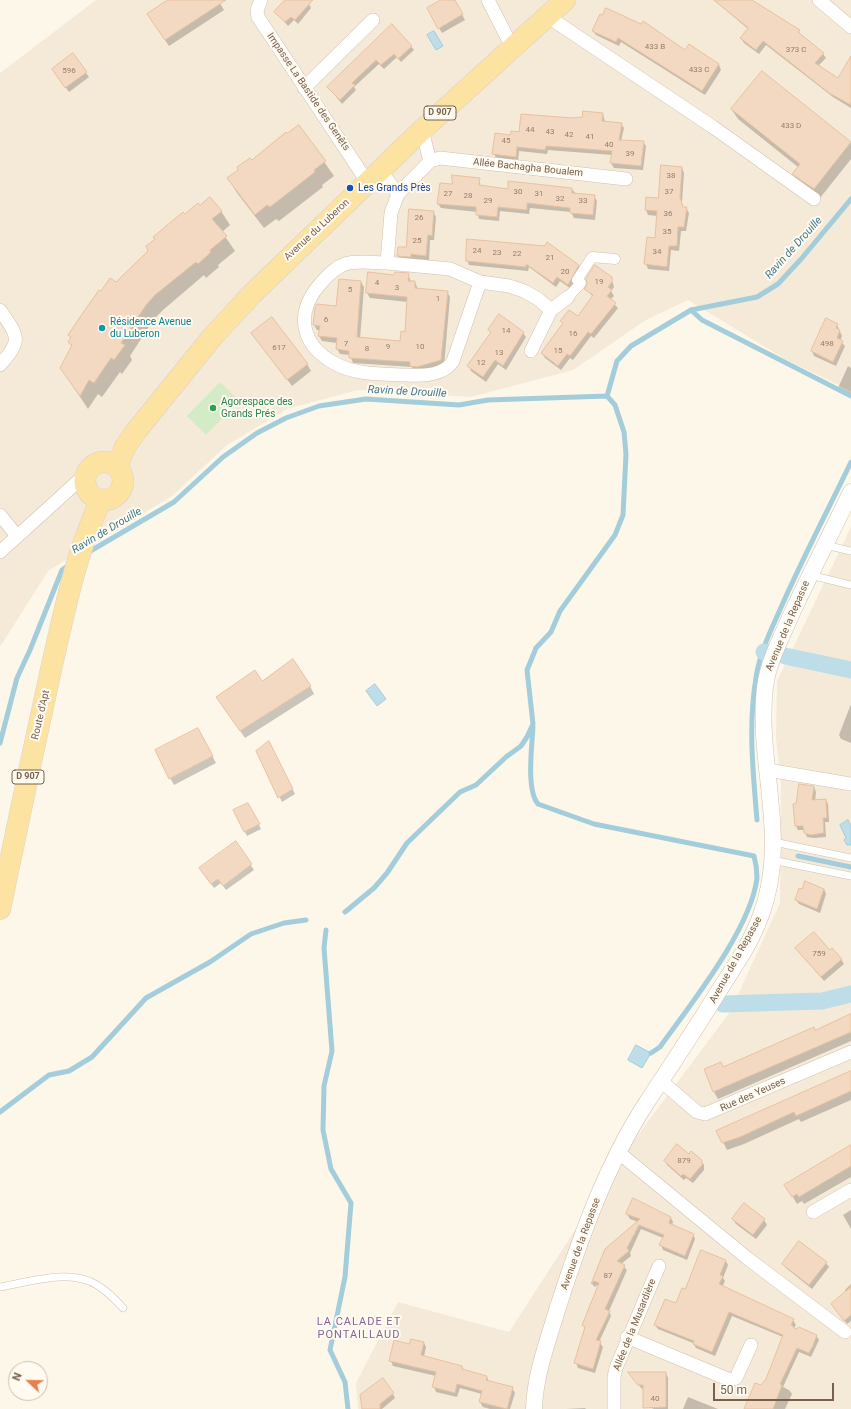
<!DOCTYPE html>
<meta charset="utf-8">
<style>
body{margin:0}
#map{position:relative;width:851px;height:1409px;overflow:hidden;background:#fdf7ea;font-family:Roboto,sans-serif}
canvas{display:block}
.north{position:absolute;left:8px;top:1361px;width:40px;height:40px;box-sizing:border-box;background:#fffbf1;border:1px solid #c9bdaf;border-radius:50%;rotate:292deg;font-size:11px;font-weight:700;line-height:16px;text-align:center;color:#79604c}
.north::after{content:'';display:block;margin:auto;width:14px;height:18px;background:#e97e4d;clip-path:polygon(50% 0,100% 100%,50% 72%,0 100%)}
.scale{position:absolute;left:713px;top:1383px;width:121px;height:18px;box-sizing:border-box;border:2px solid #79604c;border-top:0;padding-left:5px;font-size:12px;line-height:14px;white-space:nowrap;color:#79604c;-webkit-text-stroke:3px #fffbf1;paint-order:stroke}
</style>
<div id="map">
<canvas width="851" height="1409"></canvas>
<div class="north">N</div>
<div class="scale">50 m</div>
</div>
<script>
const context = document.querySelector('canvas').getContext('2d');
context.lineJoin = 'round';
function paint(path, color) { context.fillStyle = color; context.fill(path, 'evenodd'); }
function trace(path, color, width, dash) { context.strokeStyle = color; context.lineWidth = width; context.lineCap = dash ? 'butt' : 'round'; context.setLineDash(dash || []); context.stroke(path); }
function write(font, color, halo, rows, align = 'center') {
  context.font = font + ' Roboto,sans-serif'; context.lineWidth = 4; context.setLineDash([]); context.textBaseline = 'middle'; context.strokeStyle = halo; context.fillStyle = color; for (const [text, x, y, turn = 0] of rows) {
    context.save(); context.translate(x, y); context.rotate((+turn || 0) * Math.PI / 180); context.textAlign = isNaN(turn) ? turn : align; if (halo) context.strokeText(text, 0, 0); context.fillText(text, 0, 0); context.restore();
  }
}
paint(new Path2D(`
 M96,0H851V391L785,359L688,300L646,320L573,370L471,397L358,390L287,409L227,445L172,496L48,571L0,647V73Z
 M851,527V1409H358L356,1383L398,1302L509,1332L628,1148L730,1012L780,903L781,783L776,739L777,681Z`), '#f5ead8');
paint(new Path2D(`
 M220,382L239,401L206,435L187,416Z`), '#d3ecc7');
const water = new Path2D(`
 M434,31L443,46L436,50L427,35Z
 M375,684L386,699L377,706L366,691Z
 M848,820L851,826V845H847L844,840L846,838L840,825Z
 M636,1045L651,1053L642,1068L628,1060Z`);
paint(water, '#bddee8');
trace(water, '#a3cdda', 1);
paint(new Path2D(`
 M170,0H218L224,10L169,46L152,21Z
 M287,0H310L309,4L311,8L298,24L294,20L288,26L276,12Z
 M443,0H454L465,20L442,33L428,9Z
 M714,0H751L799,30L800,36L823,54L826,58L818,66L838,79L851,74V108L833,97L766,45L759,54L744,43L741,38L748,29Z
 M392,25L414,50L401,62L397,57L384,69L379,64L354,87L356,90L342,104L328,87Z
 M593,31L686,51L689,46L719,65L721,70L705,95L621,42L619,46L596,35Z
 M73,55L89,77L69,92L56,74Z
 M732,110L851,143V159L820,198L799,183L793,174L798,167L738,119Z
 M584,112L603,114L605,122L621,124L624,128L621,141L643,142L646,146L643,170L614,168L611,163L612,155L548,150L547,154L519,151L518,161L496,158L494,154L511,136L583,117Z
 M299,126L334,176L322,185L323,187L279,221L276,219L264,228L237,193L229,179Z
 M682,168L684,173L682,202L683,208H686L689,213L686,231H681L679,251L671,250L669,271L648,269L646,264L656,239L658,216L648,215L646,210L647,198L659,199Z
 M479,179L481,187L509,190L572,189L575,193L594,196L597,201L595,220L574,218L571,212L530,208L529,214L500,211L499,221L479,219L477,212L441,208L438,204L453,185Z
 M200,207L221,211L230,225L222,232L235,251L218,265L219,267L206,278L204,275L163,310L154,319L130,356L132,360L122,374L120,372L102,397L98,394L88,409L61,368L72,347L69,342L71,338L70,335L101,292L116,283L185,215Z
 M433,212L436,217L434,240H430L429,260L413,259V262L401,260L398,256L406,248Z
 M467,260L578,266L581,270L571,289L560,281L556,287L529,267L528,271L469,265Z
 M408,274L411,282H415L418,290L447,292L450,297L444,366L414,371L412,367L353,363L350,355L340,354L337,349V343L322,341L319,336L320,330H317L314,325L337,308L361,282L364,287L360,339L401,342L405,333L408,302L370,298L367,293L395,276Z
 M611,277L614,287L611,291L614,296L610,300L618,308L594,338L591,336L573,360L570,358L561,370L545,358L542,353L563,324L562,321L578,318L593,297L586,289Z
 M837,325L842,336L840,341L845,346L836,366L814,356L812,351Z
 M490,330L523,333L526,337L506,370L498,364L486,382L471,371L469,366L491,333Z
 M252,333L307,364L311,371L292,386Z
 M848,366L851,368V398L841,393L838,388Z
 M262,682L310,686L314,694L245,738L222,705Z
 M851,704V743L841,739L839,735Z
 M202,736L216,763L174,785L170,778Z
 M271,746L295,794L282,802L257,751Z
 M814,787L816,792L815,801L826,800L828,804L829,822H825L826,837L814,838L807,837L804,830H798L796,826L797,804Z
 M248,804L261,829L247,836L234,811Z
 M236,842L254,870L226,890L221,883L214,888L203,873Z
 M824,889L826,894L820,913L799,904L796,900Z
 M797,949L830,951L841,959L844,964L824,981Z
 M851,1018V1041L718,1099L714,1092L705,1070L723,1068Z
 M851,1072V1100L801,1122L799,1119L744,1144L727,1150L723,1142Z
 M851,1146V1177L804,1204L802,1201L797,1204L786,1185Z
 M689,1155L701,1161L704,1165V1170L693,1183L686,1178L684,1180L667,1165L665,1161Z
 M851,1210V1229L843,1215Z
 M627,1214L671,1218L673,1222L672,1225L693,1234L695,1239L687,1260L663,1250L661,1245L663,1238L641,1229L630,1253L631,1256L621,1264L627,1270L609,1311L611,1316L599,1342L603,1347L595,1373L578,1368L576,1363L585,1329L583,1325L599,1286L597,1285L595,1287L592,1284L606,1249L638,1222L630,1219Z
 M733,1219L764,1220L767,1225L756,1239L736,1224Z
 M702,1251L726,1261L728,1265L723,1278L725,1281L722,1287L793,1320L796,1325L794,1328L816,1335L819,1340L811,1357L799,1352L783,1387L789,1390L792,1394L785,1409H745L766,1379L783,1337L732,1316L715,1356L696,1348L693,1343L658,1329L655,1325L676,1304L686,1291Z
 M826,1263L829,1267L812,1289L786,1268L783,1264Z
 M851,1284V1321L847,1324L832,1305L846,1293L845,1290Z
 M424,1343L426,1347L424,1356L462,1367L464,1371L487,1377L489,1382L512,1388L515,1393L510,1409H490L483,1407L480,1402L482,1394L460,1388L457,1397L436,1392L434,1387L436,1376L393,1366L391,1361L410,1345Z
 M666,1373L668,1378V1409H654L647,1406L644,1389H642L632,1377Z
 M393,1394L395,1398L382,1409H363Z
 M688,1397L718,1409H683Z
 M585,1408L586,1409H566Z`), '#0003');
trace(new Path2D(`
 M691,310L702,320L851,396
 M87,553L174,502L223,457L257,433L286,418L319,406L366,399L459,405L488,400L607,396L617,361L631,346L691,310L757,297L778,284L802,258L851,199
 M533,727C532,746 526,790 538,804L594,824L754,856C756,863 757,871 757,878C751,929 690,1005 660,1047L651,1053
 M0,743L17,678L30,650L62,570L69,565
 M757,820C753,772 748,725 756,678C759,655 770,632 779,612C801,561 827,512 851,462
 M798,856L851,867
 M345,912L374,888L387,873L407,843L460,792L476,785L506,757L521,746L527,737L533,724L527,670L532,658L536,648L551,632L560,611L615,535L623,515L626,454L624,432L615,405L607,396
 M326,930L324,948L332,1051L324,1086L323,1130L331,1169L351,1203L345,1277L330,1350L345,1382L348,1409
 M0,1112L49,1075L69,1071L92,1057L146,998L210,962L251,934L284,923L306,920`), '#a3cdda', 5);
trace(new Path2D(`
 M764,652H765
 M785,656L851,670
 M723,1004L822,1001L851,994`), '#bddee8', 17);
const building = new Path2D(`
 M168,0H226L165,40L147,14Z
 M285,0H313L295,20L291,17L285,22L274,12Z
 M441,0H455L463,14L438,29L427,8Z
 M714,0H752L800,30L798,32L824,53L815,63L838,78L851,56V105L829,93L763,41L756,50L740,38L748,28Z
 M606,8L641,24L643,21L685,50L689,44L719,64L702,91L618,38L616,42L592,31L600,14L602,15Z
 M392,24L412,46L398,59L394,54L381,65L376,60L352,83L355,85L340,100L327,87Z
 M73,53L87,72L65,88L52,69Z
 M762,71L851,142L814,189L792,174L800,164L731,109Z
 M583,111L603,113L602,121L622,123L619,140L644,141L641,166L610,163L612,151L586,149L546,146L545,150L517,147L516,157L492,154L495,133L510,135L511,131L519,132L521,114L572,118L582,117Z
 M299,125L326,161L314,170L315,172L270,207L267,205L255,215L227,178L238,170L237,167L250,158L252,160L286,132L287,133Z
 M661,165L682,167L680,197L683,207H687L684,227H678L677,246H669L667,267L644,264L647,237L655,238L657,211L645,210L646,197L658,198Z
 M452,175L480,178L479,185L508,189V181L572,188V193L595,195L593,215L570,213V208L527,203V210L498,207L497,217L476,215V207L437,204L440,183L452,184Z
 M210,197L222,211L212,219L227,236L210,250L211,252L198,264L196,262L155,295L146,305L121,343L125,345L114,360L111,358L94,383L89,380L80,396L60,368L72,345L68,342L71,337L68,335L78,320L99,290L101,291L110,278L116,282L148,251L146,246L155,239L153,237L183,212L185,214L198,203L200,205Z
 M409,209L434,211L432,236L428,235L426,256L411,254V257L397,256L398,247H406Z
 M467,239L545,246L547,242L579,265L568,285L557,277L553,283L526,264V267L466,261Z
 M595,265L612,277V282L608,287L612,290L607,296L616,303L591,334L588,332L570,356L567,354L558,366L541,353L563,323L560,321L569,310L578,316L593,295L584,289L587,284L586,279Z
 M368,272L394,275L395,272L409,273L408,281H415V288L448,291L441,360L417,367L410,366V362L349,358V351L336,349L337,338L318,336L320,326L313,325L315,308L317,304L336,306L339,279L361,281L357,337L400,341L401,331L405,332L407,297L366,293Z
 M499,314L524,332L503,366L495,360L483,377L467,366L491,332L488,330Z
 M272,317L308,364L287,380L251,333Z
 M826,318L838,324L836,328L840,330L837,338L843,341L833,362L811,351Z
 M293,659L311,686L240,731L216,697L255,670L262,681Z
 M198,728L213,756L169,779L155,750Z
 M269,741L293,789L278,798L256,751Z
 M799,784L814,786L812,800L826,799L827,818H823L824,833L811,835L804,833L803,826H795L793,804L796,803Z
 M248,803L260,824L244,832L233,810Z
 M236,841L252,864L223,886L218,879L211,884L199,868Z
 M805,881L824,889L817,909L795,900L799,888L802,889Z
 M814,932L830,950L832,948L842,959L821,977L795,948Z
 M851,1014V1032L713,1092L704,1069L721,1062L723,1067L814,1027L815,1030Z
 M851,1071V1091L796,1116L794,1112L740,1137L722,1143L716,1131Z
 M677,1144L689,1154L691,1151L702,1160V1165L690,1179L683,1174L681,1176L664,1161Z
 M851,1145V1166L799,1197L797,1194L792,1197L784,1185Z
 M633,1198L671,1217L669,1223L694,1234L685,1256L659,1245L664,1235L639,1225L627,1248L629,1251L617,1261L625,1265L605,1309L610,1311L596,1340L601,1341L593,1369L574,1363L585,1327L582,1325L599,1283L594,1281L591,1284L605,1249L640,1219L626,1214Z
 M744,1203L765,1219L753,1235L732,1219Z
 M799,1241L827,1262L809,1285L782,1264Z
 M701,1250L726,1260L720,1275L723,1276L719,1284L794,1319L791,1325L796,1329L799,1327L817,1335L813,1345L814,1346L812,1347L809,1353L797,1348L780,1384L782,1385L773,1409H744L755,1383L761,1385L766,1379L783,1335L729,1312L712,1352L693,1344L694,1341L654,1325L665,1299L676,1303L682,1288L685,1289Z
 M851,1287V1315L844,1321L831,1304Z
 M411,1339L424,1342L421,1355L462,1366V1369L487,1376L486,1380L513,1387L507,1409L479,1402L482,1391L457,1384L455,1393L432,1387L436,1372L389,1361L394,1340L409,1344Z
 M628,1372H666V1407L643,1408V1385H638Z
 M383,1378L394,1393L380,1404V1409H362L360,1395Z`);
paint(building, '#f3d9c1');
trace(building, '#e7c2a0', 1);
const service = new Path2D(`
 M825,545L851,551
 M810,575L851,585
 M774,842L851,858
 M772,860L851,876
 M0,1287C30,1282 69,1268 97,1285C107,1291 115,1299 123,1308`);
const pedestrian = new Path2D(`
 M568,297L581,283L577,280L592,257L615,259`);
const minor = new Path2D(`
 M261,0L257,10L258,17L368,183
 M488,0L512,47
 M819,0L851,27
 M547,16L713,127L814,199
 M304,88L373,20
 M422,130L430,161
 M380,170L398,194
 M387,263C374,263 357,260 345,264C336,267 327,276 321,283C295,312 300,344 334,363C355,375 382,374 406,375C420,376 444,376 453,361L480,282
 M568,297L551,310L538,299L524,291L509,286L480,282L450,269L387,263L391,213L398,194L430,161L440,158L626,179
 M0,310C18,337 23,339 0,365
 M531,351L551,310
 M0,515L17,536
 M0,552L86,474
 M768,770L851,784
 M661,1081L697,1112L705,1114L851,1052
 M618,1152L747,1258L845,1332
 M813,1212L851,1190
 M627,1337L730,1380L736,1378L751,1345
 M614,1409V1377L616,1368L659,1266`);
const tertiary = new Path2D(`
 M534,1409C535,1374 548,1341 558,1307C581,1236 606,1165 647,1102C672,1064 697,1027 720,989C735,966 752,941 761,915C790,837 756,764 765,687C768,662 782,636 792,613C811,572 832,532 851,492`);
const primary = new Path2D(`
 M85 481a19 19 0 1 1 38 0a19 19 0 1 1-38 0Z
 M117,467L125,447L137,430L213,336L252,294L422,130L565,0
 M0,909C17,828 34,746 52,665C65,609 76,552 101,500`);
trace(service, '#d0c0ae', 8);
trace(pedestrian, '#d0c0ae', 11);
trace(minor, '#d0c0ae', 14);
trace(tertiary, '#d0c0ae', 17);
trace(primary, '#d9d2cd', 22);
trace(service, '#fff', 7);
trace(pedestrian, '#fff', 10);
trace(minor, '#fff', 13);
trace(tertiary, '#fff', 16);
trace(primary, '#fce3a2', 21);
for (const [x, y, r, color] of [
 [350,188,4,"#1a4fb4"],
 [102,328,4,"#0f9aa8"],
 [213,408,4,"#2e9e5b"]
]) { const dot = new Path2D(); dot.arc(x, y, r, 0, 2 * Math.PI); context.fillStyle = color; context.fill(dot); trace(dot, '#fffbf1', 1.5); }
write('8px', '#987e69', null, [
 ["433 B",655,47],
 ["373 C",796,50],
 ["433 C",699,70],
 ["596",69,71],
 ["433 D",791,126],
 ["44",530,130],
 ["43",550,132],
 ["42",569,135],
 ["41",590,137],
 ["45",506,141],
 ["40",609,145],
 ["39",630,154],
 ["38",671,176],
 ["30",518,192],
 ["37",669,192],
 ["27",448,194],
 ["31",539,194],
 ["28",468,196],
 ["32",560,199],
 ["29",488,201],
 ["33",583,201],
 ["36",668,214],
 ["26",419,218],
 ["35",667,232],
 ["25",417,241],
 ["24",477,251],
 ["34",657,252],
 ["23",497,253],
 ["22",517,254],
 ["21",550,258],
 ["20",565,272],
 ["19",599,282],
 ["4",377,283],
 ["3",397,288],
 ["5",350,290],
 ["1",438,299],
 ["6",326,320],
 ["14",506,331],
 ["16",573,334],
 ["7",346,344],
 ["498",827,344],
 ["9",388,347],
 ["10",420,347],
 ["617",279,348],
 ["8",367,349],
 ["15",558,351],
 ["13",499,353],
 ["12",481,363],
 ["759",819,954],
 ["879",684,1161],
 ["87",608,1276],
 ["40",655,1399]
]);
for (const [x, y, w] of [
 [440,113,32],
 [28,777,32]
]) { const box = new Path2D(); box.roundRect(x - w / 2, y - 7, w, 14, 3); context.fillStyle = '#fffbf1'; context.fill(box); trace(box, '#79604c', 1); }
write('bold 9px', '#79604c', null, [
 ["D 907",440,113],
 ["D 907",28,777]
]);
write('10px', '#79604c', '#fffbf1', [
 ["Impasse La Bastide des Genêts",308,92,56],
 ["Allée Bachagha Boualem",528,168,6],
 ["Avenue du Luberon",317,230,-43],
 ["Avenue de la Repasse",788,626,-67],
 ["Route d'Apt",41,715,-77],
 ["Avenue de la Repasse",736,960,-61],
 ["Rue des Yeuses",753,1095,-24],
 ["Avenue de la Repasse",581,1244,-70],
 ["Allée de la Musardière",635,1325,-68]
]);
write('10px', '#164399', '#fffbf1', [
 ["Les Grands Près",358,188]
], 'left');
write('10px', '#0d838f', '#fffbf1', [
 ["Résidence Avenue",110,322],
 ["du Luberon",110,334]
], 'left');
write('10px', '#27864d', '#fffbf1', [
 ["Agorespace des",221,402],
 ["Grands Prés",221,414]
], 'left');
write('italic 11px', '#447a8d', '#fffbf1', [
 ["Ravin de Drouille",794,248,-48],
 ["Ravin de Drouille",407,392,3],
 ["Ravin de Drouille",107,531,-31]
]);
context.letterSpacing = '1px';
write('11px', '#896495', '#fffbf1', [
 ["LA CALADE ET",359,1322],
 ["PONTAILLAUD",359,1335]
]);
context.letterSpacing = '0px';
</script>
